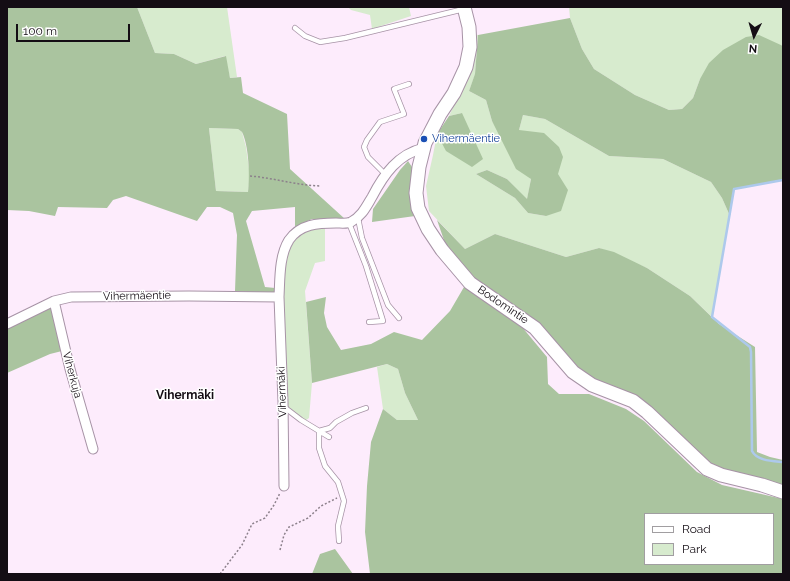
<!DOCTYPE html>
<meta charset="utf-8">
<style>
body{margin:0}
#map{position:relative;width:790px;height:581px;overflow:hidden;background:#fdecfc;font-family:Raleway,sans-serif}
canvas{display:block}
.frame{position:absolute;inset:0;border:8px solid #140d14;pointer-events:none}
.legend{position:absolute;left:644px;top:513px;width:130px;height:52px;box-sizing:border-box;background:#fff;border:1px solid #a19ea1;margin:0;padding:5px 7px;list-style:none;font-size:12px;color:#140d14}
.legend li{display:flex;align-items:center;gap:8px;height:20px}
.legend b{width:20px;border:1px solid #a19ea1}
.north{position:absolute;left:734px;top:16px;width:40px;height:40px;-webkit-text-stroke:3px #fff;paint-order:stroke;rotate:185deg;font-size:11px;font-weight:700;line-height:16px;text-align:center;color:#140d14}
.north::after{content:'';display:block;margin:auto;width:14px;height:18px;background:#140d14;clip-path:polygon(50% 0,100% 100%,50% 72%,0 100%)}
.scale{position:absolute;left:16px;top:24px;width:114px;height:18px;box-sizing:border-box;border:2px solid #140d14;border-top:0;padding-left:5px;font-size:12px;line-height:14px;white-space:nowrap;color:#140d14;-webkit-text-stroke:3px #fff;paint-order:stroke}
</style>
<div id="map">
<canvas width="790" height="581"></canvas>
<div class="frame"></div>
<ul class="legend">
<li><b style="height:5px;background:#fff"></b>Road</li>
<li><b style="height:11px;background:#d7ebce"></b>Park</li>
</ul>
<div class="north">N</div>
<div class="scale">100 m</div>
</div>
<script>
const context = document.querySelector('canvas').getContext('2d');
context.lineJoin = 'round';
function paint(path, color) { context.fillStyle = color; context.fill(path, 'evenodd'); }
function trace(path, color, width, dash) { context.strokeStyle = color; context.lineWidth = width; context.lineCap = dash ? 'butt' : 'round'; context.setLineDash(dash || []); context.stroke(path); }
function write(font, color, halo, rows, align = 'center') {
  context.font = font + ' Raleway,sans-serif'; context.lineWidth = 3; context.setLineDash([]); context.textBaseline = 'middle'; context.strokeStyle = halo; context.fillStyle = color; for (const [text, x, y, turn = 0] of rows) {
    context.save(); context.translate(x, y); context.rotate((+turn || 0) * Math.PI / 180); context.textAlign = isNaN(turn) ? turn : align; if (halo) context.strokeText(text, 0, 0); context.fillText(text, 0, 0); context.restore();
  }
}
paint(new Path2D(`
 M137,7H227L237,77L230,78L225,56L196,64L174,54L155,53Z
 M348,7H409L411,16L372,29L370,15L351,10Z
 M569,7H783V46L780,45L700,79L693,98L682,109L669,110L635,95L594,69L582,49L570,18Z
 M474,34L478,35L475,75L469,91L486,100L492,121L531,179L527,200L507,179L487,170L476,174L515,198L528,213L546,216L519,130L523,115L545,119L609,156L663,159L711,182L722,198L730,216L712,317L690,296L647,268L599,248L566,257L495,234L465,249L429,211L426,186L433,155L437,134L462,113L449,116L462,88Z
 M209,128L238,129L242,132L246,147L250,176L248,192L216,191Z
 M309,227H325V261L315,263L305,291L312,383L309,418L305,421L286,405L283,275L288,253L291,243L299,233Z
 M387,364L398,369L405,393L418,420H397L383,409L377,367Z`), '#d7ebce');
paint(new Path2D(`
 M7,7H137L155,53L174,54L196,64L226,56L230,78L241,77L243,93L287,114L290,169L345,219H312L295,227V207L252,211L246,221L265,287L275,288L274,294L235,291L237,235L233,213L220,207H207L197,221L126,196L113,200L107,208L58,207L55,216L29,211L7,210ZM209,128L238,129L242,132C249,146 250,177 248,192L216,191Z
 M570,18L582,49L594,69L635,95L669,110L682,109L693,98L700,79L709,63L723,50L746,37L759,35L783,46V180L734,189L730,216L722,198L711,182L663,159L609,156L545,119L523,115L519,130L544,133L559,147L563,157L558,174L568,190L561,211L546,216L528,213L515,198L476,174L487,170L507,179L527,199L531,179L516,169L492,121L486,100L469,91L475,74L478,35Z
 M462,113L483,159L472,167L446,151L437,134L449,116Z
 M408,161L412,167L411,187L415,216L372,222L373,209L400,170Z
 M437,220L465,249L495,234L566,257L599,248L614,252L647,268L690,296L719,324L755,347L757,452L770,457L783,460V490L711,466L645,405L589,379L468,275L445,243Z
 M464,287L476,293L522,327L547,357L548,384L559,394H589L626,409L644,421L697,472L722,485L783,499V574H370L365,532L367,486L371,442L383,409L397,420H418L405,393L398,369L387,364L312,383L306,302L326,297L324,313L327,327L341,350L371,344L394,332L422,340L450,311ZM645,514H773V564H645Z
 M51,305L62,351L50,354L7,373V327Z
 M335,549L353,574H312L320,554Z`), '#aac49f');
trace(new Path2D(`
 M783,180L734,189L712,317L750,347L751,352L752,451C757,461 773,461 783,462`), '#adc9ec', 2.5);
const lane = new Path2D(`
 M295,28L305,36L320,42L345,38L464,9
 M385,174L368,157L364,147L367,140L380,122L404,114L394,89L409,84
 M358,218L362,238L388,305L399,318
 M349,223L366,266L383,321L369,322
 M284,407L301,420L329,437
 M339,541L338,526L344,501L338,482L325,466L319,448V431L330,428L336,422L352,413L366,408`);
const street = new Path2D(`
 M279,297L283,402L284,486
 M54,301L70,369L93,449
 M7,324L54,301L71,297L189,296L279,297C280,279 279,256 289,240C300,224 318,223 336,223C341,223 347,224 351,222C362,216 366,207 372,197C384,174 398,154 424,148`);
const secondary = new Path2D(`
 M464,7L469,27L470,47L466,67L454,93L440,114L425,143L419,167L416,193L418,208L428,229L442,250L470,283L535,328L573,372L592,385L633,401L647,412L707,469L721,475L762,485L783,492`);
trace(lane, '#a793a6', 6);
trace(street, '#a793a6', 11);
trace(secondary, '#a793a6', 15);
trace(new Path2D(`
 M250,176C274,178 295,185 320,186
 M280,550L284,535L289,527L308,518L321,506L337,498
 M220,574L242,545L252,524L265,518L274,505L280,493`), '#8c808b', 1.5, [2, 2]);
trace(lane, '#fff', 4.5);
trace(street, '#fff', 9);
trace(secondary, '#fff', 13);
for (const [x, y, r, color] of [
 [424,139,4,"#1a4fb4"]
]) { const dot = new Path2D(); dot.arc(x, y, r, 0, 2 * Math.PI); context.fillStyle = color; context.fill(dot); trace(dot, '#fff', 1.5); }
write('11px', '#164399', '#fff', [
 ["Vihermäentie",432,139]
], 'left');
write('11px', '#140d14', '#fff', [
 ["Vihermäentie",137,296,-1],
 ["Bodomintie",503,305,34],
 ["Viherkuja",72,375,75],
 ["Vihermäki",282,392,-92]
]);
write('bold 12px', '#140d14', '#fff', [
 ["Vihermäki",185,395]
]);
</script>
